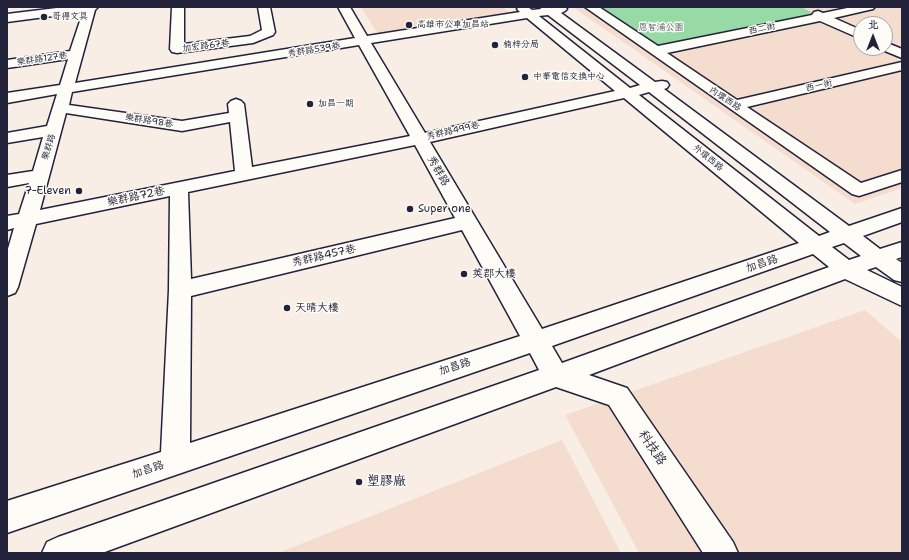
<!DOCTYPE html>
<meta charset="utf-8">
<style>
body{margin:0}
#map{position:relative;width:909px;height:560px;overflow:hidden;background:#f9eee5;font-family:"Shantell Sans","LXGW WenKai TC",sans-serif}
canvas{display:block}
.frame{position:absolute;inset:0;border:8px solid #22223b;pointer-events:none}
.north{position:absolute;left:853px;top:16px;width:40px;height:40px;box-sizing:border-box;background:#fdfcf7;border:1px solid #a5a5ac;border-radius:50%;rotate:0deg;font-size:11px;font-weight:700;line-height:16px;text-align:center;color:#22223b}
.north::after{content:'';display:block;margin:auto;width:14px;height:18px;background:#22223b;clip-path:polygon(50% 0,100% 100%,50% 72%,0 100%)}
</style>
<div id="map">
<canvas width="909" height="560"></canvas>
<div class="frame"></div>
<div class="north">北</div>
</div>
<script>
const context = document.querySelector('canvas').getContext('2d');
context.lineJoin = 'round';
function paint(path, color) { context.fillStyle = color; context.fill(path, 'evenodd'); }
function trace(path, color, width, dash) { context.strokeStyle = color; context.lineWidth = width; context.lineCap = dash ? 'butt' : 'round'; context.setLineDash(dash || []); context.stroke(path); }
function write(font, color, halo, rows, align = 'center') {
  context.font = font + ' "Shantell Sans","LXGW WenKai TC",sans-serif'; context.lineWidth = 3; context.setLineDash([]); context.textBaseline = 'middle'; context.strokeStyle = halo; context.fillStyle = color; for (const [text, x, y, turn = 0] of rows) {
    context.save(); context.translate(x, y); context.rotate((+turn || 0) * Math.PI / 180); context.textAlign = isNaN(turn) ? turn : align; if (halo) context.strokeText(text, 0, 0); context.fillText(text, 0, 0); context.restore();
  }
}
paint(new Path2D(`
 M361,7H503L512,15L379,36Z
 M573,7H902V188L855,204ZM861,24H885V48H861Z
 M865,310L902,342V553H639L565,415Z
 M562,440L621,553H278Z`), '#f4ddcf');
paint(new Path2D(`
 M591,7H801L821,17L655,51Z`), '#98daa5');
const minor = new Path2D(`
 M65,7H98L95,10L75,83L355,38L338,7H350L367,36L520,12L517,9L519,7H528L532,10L541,9L540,7H565L567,9L565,11L561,13L655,82L662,81L667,82L669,85L667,88L664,89L849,226L902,208V222L863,236L880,249L902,242V257L896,259L902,263V282L894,280L876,267L867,270L902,287V306L845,279L589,375L627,388L733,542L738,553H703L609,405L556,387L102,553H42L47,542L58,537L539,370L530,353L7,533V501L161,452L169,290L170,196L36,224L18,287L15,293L7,296V252L14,228L7,230V216L19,214L29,183L7,187V175L33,171L43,137L7,143V133L47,126L57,94L7,103V93L60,85L68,59L7,68V60L70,51L83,12L7,22V14ZM548,15L640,85L630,88L539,16ZM527,18L615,91L425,133L371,43ZM359,45L410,136L252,167L244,104L241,101L236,99L231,101L228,104L229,113L182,121L69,105L72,92ZM649,92L830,232L819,236L639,95ZM624,98L799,243L542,329L430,142ZM66,113L182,131L230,122L235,171L40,210ZM415,145L455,218L191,279L188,192ZM462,230L520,336L190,443L191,296ZM844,243L861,256L849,260L832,247ZM813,254L829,267L562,363L552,346Z
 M172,7H184V44L250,36L262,30L258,7H270L275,32L273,35L253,43L177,53L172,52L170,49Z
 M585,7H599L658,46L812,15L814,12L818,11L823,13L852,7H875L873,9L834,18L861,30V39L820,21L667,53L737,100L902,62V70L747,107L861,183L902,170V182L859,196L852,194Z
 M885,42L902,49V58L880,49L885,48Z`);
trace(minor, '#22223b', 3);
paint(minor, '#fdfcf7');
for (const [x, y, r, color] of [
 [44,17,4,"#22223b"],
 [409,25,4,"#22223b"],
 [495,45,4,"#22223b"],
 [525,77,4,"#22223b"],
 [310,104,4,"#22223b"],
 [79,191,4,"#22223b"],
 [410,209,4,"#22223b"],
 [464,274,4,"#22223b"],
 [287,308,4,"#22223b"],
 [359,482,4,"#22223b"]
]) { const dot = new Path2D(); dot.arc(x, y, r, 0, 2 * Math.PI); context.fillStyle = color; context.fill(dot); trace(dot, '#fdfcf7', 1.5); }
write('9px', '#22223b', '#fdfcf7', [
 ["哥得文具",52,17],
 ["高雄市公車加昌站",417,25],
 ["楠梓分局",503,45],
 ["中華電信交換中心",533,77],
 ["加昌一期",318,104]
], 'left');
write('9px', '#45595b', '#fdfcf7', [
 ["恩智浦公園",661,28]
]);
write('9px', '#22223b', '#fdfcf7', [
 ["西二街",762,29,-12],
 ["加宏路67巷",206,46,-7],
 ["秀群路539巷",314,50,-9],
 ["樂群路127巷",42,59,-8],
 ["西一街",819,86,-13],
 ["內環西路",725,99,34],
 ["樂群路98巷",149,121,9],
 ["秀群路499巷",453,131,-13],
 ["樂群路",49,147,-73],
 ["外環西路",708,158,39]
]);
write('11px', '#22223b', '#fdfcf7', [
 ["秀群路",438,171,60],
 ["樂群路72巷",136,197,-12],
 ["秀群路457巷",324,256,-13],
 ["加昌路",762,264,-19],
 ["加昌路",455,367,-18],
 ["加昌路",148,470,-19]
]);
write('11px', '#22223b', '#fdfcf7', [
 ["7-Eleven",71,191,"right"],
 ["Super one",418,209],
 ["英郡大樓",472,274],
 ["天晴大樓",295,308]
], 'left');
write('13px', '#22223b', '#fdfcf7', [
 ["科技路",652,448,56]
]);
write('13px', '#22223b', '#fdfcf7', [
 ["塑膠廠",367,482]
], 'left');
</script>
